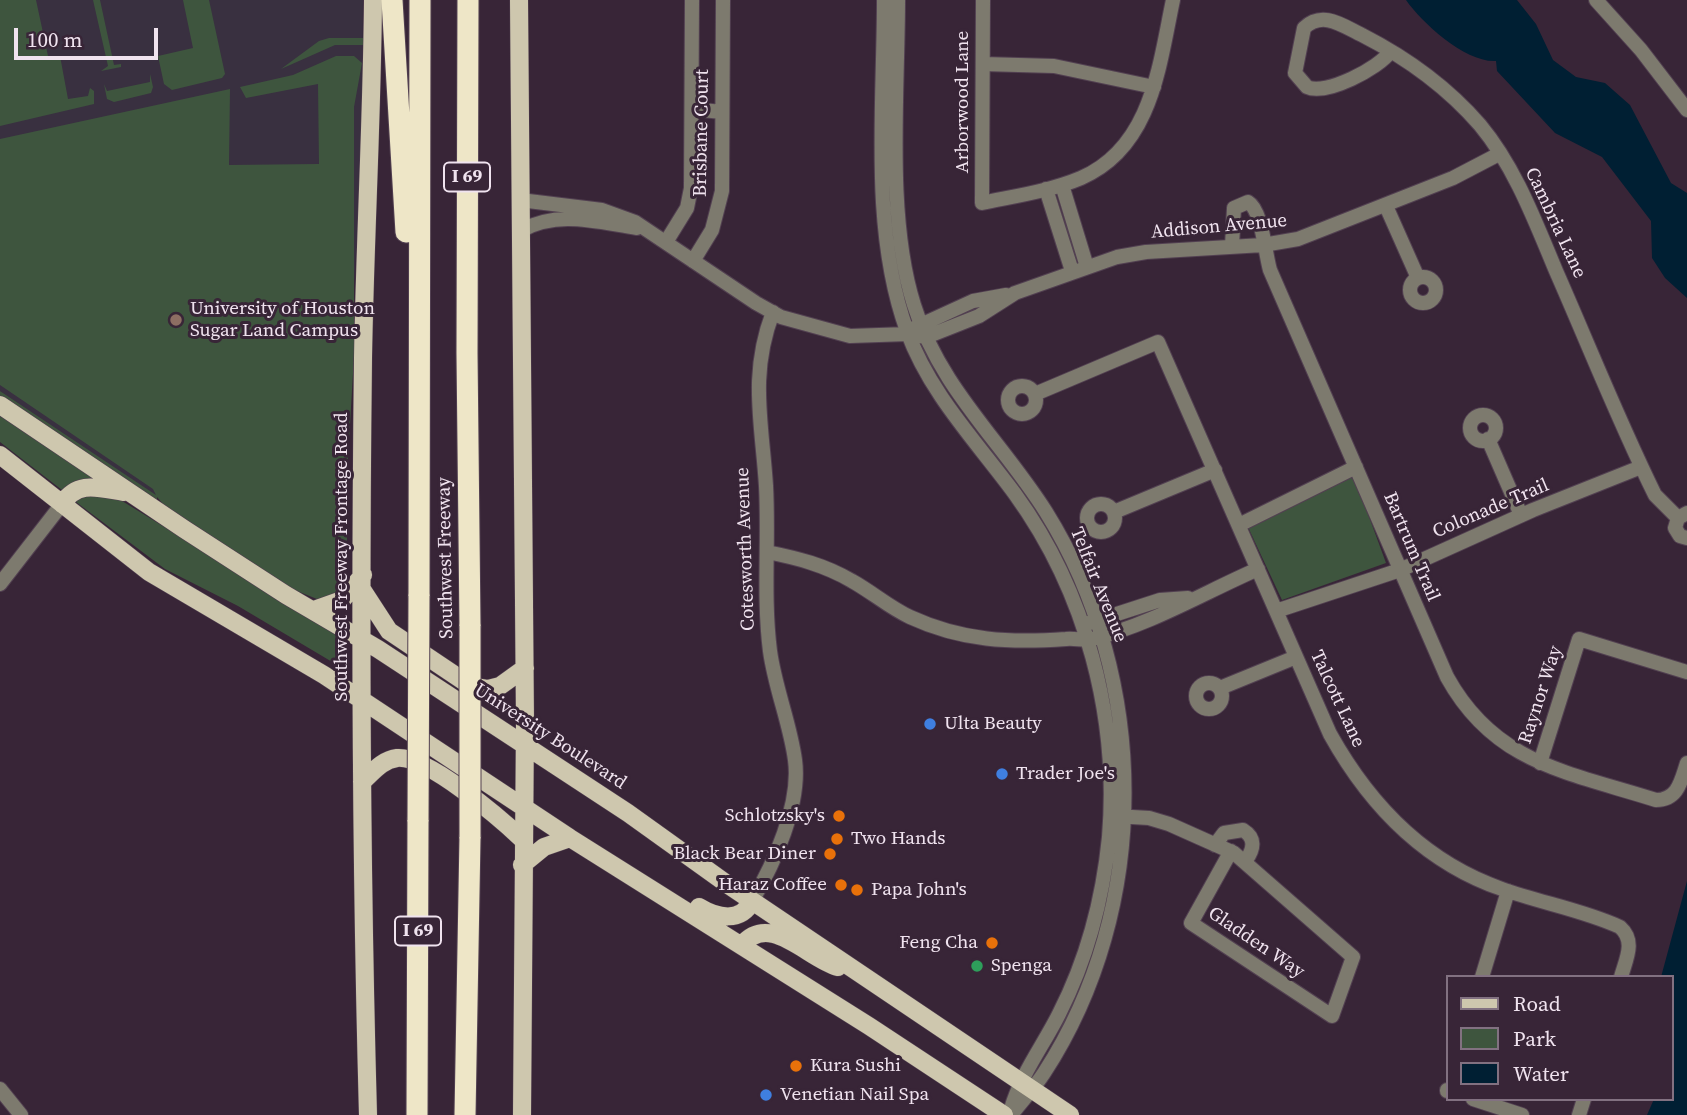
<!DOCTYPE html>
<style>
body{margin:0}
#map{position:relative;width:1687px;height:1115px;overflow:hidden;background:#382537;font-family:"Source Serif 4",serif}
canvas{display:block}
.legend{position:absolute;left:1446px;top:975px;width:228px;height:126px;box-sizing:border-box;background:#382537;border:2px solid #827181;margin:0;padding:9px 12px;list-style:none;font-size:21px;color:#f0e3ef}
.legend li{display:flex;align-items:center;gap:14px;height:35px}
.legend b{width:35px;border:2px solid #827181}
.scale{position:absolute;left:14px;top:28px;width:144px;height:32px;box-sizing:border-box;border:4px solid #f0e3ef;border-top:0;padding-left:9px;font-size:21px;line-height:24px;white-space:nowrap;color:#f0e3ef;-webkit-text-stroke:5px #382537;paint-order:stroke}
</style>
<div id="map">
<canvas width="1687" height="1115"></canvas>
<ul class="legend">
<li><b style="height:9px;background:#cec7ae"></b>Road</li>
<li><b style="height:19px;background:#3e553e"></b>Park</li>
<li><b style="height:19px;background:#001f33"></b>Water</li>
</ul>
<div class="scale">100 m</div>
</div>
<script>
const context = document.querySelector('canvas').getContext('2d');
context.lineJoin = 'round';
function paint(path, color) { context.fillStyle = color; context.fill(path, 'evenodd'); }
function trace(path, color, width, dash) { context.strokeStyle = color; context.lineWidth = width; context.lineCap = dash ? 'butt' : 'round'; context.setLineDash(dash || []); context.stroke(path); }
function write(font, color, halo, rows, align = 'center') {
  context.font = font + ' "Source Serif 4",serif'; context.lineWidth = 6; context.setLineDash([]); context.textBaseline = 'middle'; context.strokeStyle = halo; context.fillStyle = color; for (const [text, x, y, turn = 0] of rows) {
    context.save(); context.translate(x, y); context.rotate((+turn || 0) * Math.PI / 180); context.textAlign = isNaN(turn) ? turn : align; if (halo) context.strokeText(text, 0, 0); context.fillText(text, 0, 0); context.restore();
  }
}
paint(new Path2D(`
 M0,0H363L362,149L345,443L208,530L0,391Z`), '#393040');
paint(new Path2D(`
 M0,0H36L48,56H60L68,99L88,96L90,88L94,91V104L0,126Z
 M93,0H100L114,65L121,64V67L101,71L108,66Z
 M183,0H209L225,74L222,78L172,90L164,84L158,56L193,48Z
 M329,38H363V45H335L281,69L319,41Z
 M336,56H354L362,63L354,107V356L347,476V572L342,589L333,596L317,599L292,589L163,504L157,497V503L0,396V391L156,495L153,489L0,385V139L230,89L229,165L319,164L318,84L246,98L240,87L293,75Z
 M150,74L153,87L151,93L114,102L107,99L104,84L107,91L150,82Z
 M0,416L103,482L74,483L62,490L0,442Z
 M1353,473L1386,563L1282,600L1247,525Z
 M77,494L114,496L345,638L348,668L344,669L238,606L165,569L72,499Z`), '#3e553e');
paint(new Path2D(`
 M1406,0H1517L1536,24L1553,60L1576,77L1605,83L1630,105L1671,183L1687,193V298L1665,278L1652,258L1651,221L1602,157L1555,133L1497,71L1496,61C1466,63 1422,23 1406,0Z
 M1687,881V1115H1647L1654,1099H1671V977H1661Z`), '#001f33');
const minor = new Path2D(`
 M884,0C884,107 870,229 907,331C930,394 976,441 1015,494C1086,592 1119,717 1109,837C1103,898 1087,959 1059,1014C1043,1046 1021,1074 1011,1109
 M898,0C898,93 886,217 914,305C939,387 1002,442 1046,512C1150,679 1152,907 1044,1073C1035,1087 1022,1101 1011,1115
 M983,0L982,203C1015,196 1050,191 1081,178C1152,147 1159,66 1173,0
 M1596,0L1641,50L1687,110
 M1390,52C1379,68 1326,96 1307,87L1295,73L1304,28C1323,10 1343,26 1362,35C1405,57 1448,88 1480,125C1515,167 1535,221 1556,271C1589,346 1619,422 1655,495L1678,518
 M983,64L1054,66L1154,87
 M692,109L722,112
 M1062,185L1087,267
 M1046,189L1072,271
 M520,200L602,210L635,222L756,303L781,317L850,336L908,334L926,337L979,316L1015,293L1117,257L1146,252L1263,245L1298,239L1453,178L1499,154
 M1386,206L1418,278
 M520,231C558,210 596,222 637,228
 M666,242L687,208L691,188L692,0
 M1232,246L1234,208L1248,202C1262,210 1265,253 1270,270L1447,677C1495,764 1568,772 1656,800C1678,800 1681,781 1687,763
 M693,261L712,230L722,191L723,0
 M1410 290a13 13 0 1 1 26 0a13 13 0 1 1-26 0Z
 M914,328L973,301L1006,295
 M1008 400a14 14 0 1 1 28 0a14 14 0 1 1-28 0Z
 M1035,394L1158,342L1330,734C1369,804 1424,862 1502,889C1541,903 1583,910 1620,927C1636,941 1626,959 1621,977
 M1470 428a13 13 0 1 1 26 0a13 13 0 1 1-26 0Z
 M1488,439L1521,515
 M1087 518a14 14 0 1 1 28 0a14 14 0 1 1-28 0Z
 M1114,512L1215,470
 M1687,513L1678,518L1675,528L1680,536L1687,538
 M1239,525L1356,467
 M767,552C797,558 825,565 852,581C872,592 890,608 910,617C962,641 1010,643 1066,639C1075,638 1084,641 1092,639C1150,625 1203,593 1258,569
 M0,584L62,504
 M1276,611L1400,570L1533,510L1641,467
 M1089,623L1160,600L1188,598
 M1196 696a13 13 0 1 1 26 0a13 13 0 1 1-26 0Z
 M1220,688L1296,657
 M1540,763L1579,639L1687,672
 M1115,816L1149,818L1169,824L1234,853L1353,957L1332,1016L1191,923L1231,851
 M1215,845L1224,833L1243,830C1256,838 1254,849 1246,860
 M752,901C774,864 801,804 795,760C790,723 775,688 770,651C763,596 769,541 766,486C762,422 749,375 773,312
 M1482,977L1508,891
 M0,1089L21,1115
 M1447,1090V1091
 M1473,1099L1522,1115
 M1579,1115L1584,1099`);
const major = new Path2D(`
 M519,0L525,722L522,1115
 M0,405L184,529L286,595L378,649L628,813L727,884L1070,1115
 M0,455L149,572L324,675L570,838L869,1026L1004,1115
 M62,504C78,480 98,488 124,492
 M363,591L389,631L471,686L488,689L500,686L525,668
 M314,610L342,600L363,575
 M362,782C373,772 382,760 397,758C426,755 500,818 522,839
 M522,865L544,847L570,838
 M699,907C717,918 741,923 752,901
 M742,945C770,911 808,959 838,967
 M368,1115C361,863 360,611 363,358C365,239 372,120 373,0`);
const highway = new Path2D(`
 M392,0L406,232
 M468,0L467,353L470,626
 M419,596L420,0
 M417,1115L418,820
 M465,1115L470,837`);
trace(minor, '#524051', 16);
trace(major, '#524051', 19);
trace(highway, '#524051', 23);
trace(minor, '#7d7a6e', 14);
trace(major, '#cec7ae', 18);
trace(highway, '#eee6c7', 21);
const highwayBridge = new Path2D(`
 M470,626V837
 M418,820L419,596`);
trace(highwayBridge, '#524051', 23, []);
trace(highwayBridge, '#eee6c7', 21);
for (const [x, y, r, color] of [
 [176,320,7,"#8d6e63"],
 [930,724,7,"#3f7fe0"],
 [1002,774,7,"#3f7fe0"],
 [839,816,7,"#e8710a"],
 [837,839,7,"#e8710a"],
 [830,854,7,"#e8710a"],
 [841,885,7,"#e8710a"],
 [857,890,7,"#e8710a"],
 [992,943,7,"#e8710a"],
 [977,966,7,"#2e9e5b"],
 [796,1066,7,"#e8710a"],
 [766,1095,7,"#3f7fe0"]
]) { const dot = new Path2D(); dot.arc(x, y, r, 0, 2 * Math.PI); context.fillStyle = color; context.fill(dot); trace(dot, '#382537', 2.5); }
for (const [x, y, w] of [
 [467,177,46],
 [418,931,46]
]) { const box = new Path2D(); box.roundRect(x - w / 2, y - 14.5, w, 29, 5); context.fillStyle = '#382537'; context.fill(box); trace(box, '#f0e3ef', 2); }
write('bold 18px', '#f0e3ef', null, [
 ["I 69",467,177],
 ["I 69",418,931]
]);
write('19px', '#f0e3ef', '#382537', [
 ["Arborwood Lane",963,102,-90],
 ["Brisbane Court",702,133,-89],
 ["Cambria Lane",1555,223,65],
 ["Addison Avenue",1219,227,-5],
 ["Colonade Trail",1491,509,-23],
 ["Bartrum Trail",1411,547,67],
 ["Cotesworth Avenue",746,549,-92],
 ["Southwest Freeway Frontage Road",342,557,-90],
 ["Southwest Freeway",446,558,-91],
 ["Telfair Avenue",1098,585,68],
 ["Raynor Way",1541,695,-72],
 ["Talcott Lane",1337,699,65],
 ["University Boulevard",550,737,33],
 ["Gladden Way",1256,943,34]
]);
write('19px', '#f0e3ef', '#382537', [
 ["University of Houston",190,309],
 ["Sugar Land Campus",190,331],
 ["Ulta Beauty",944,724],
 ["Trader Joe's",1016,774],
 ["Schlotzsky's",825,816,"right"],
 ["Two Hands",851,839],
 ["Black Bear Diner",816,854,"right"],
 ["Haraz Coffee",827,885,"right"],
 ["Papa John's",871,890],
 ["Feng Cha",978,943,"right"],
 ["Spenga",991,966],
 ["Kura Sushi",810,1066],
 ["Venetian Nail Spa",780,1095]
], 'left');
</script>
